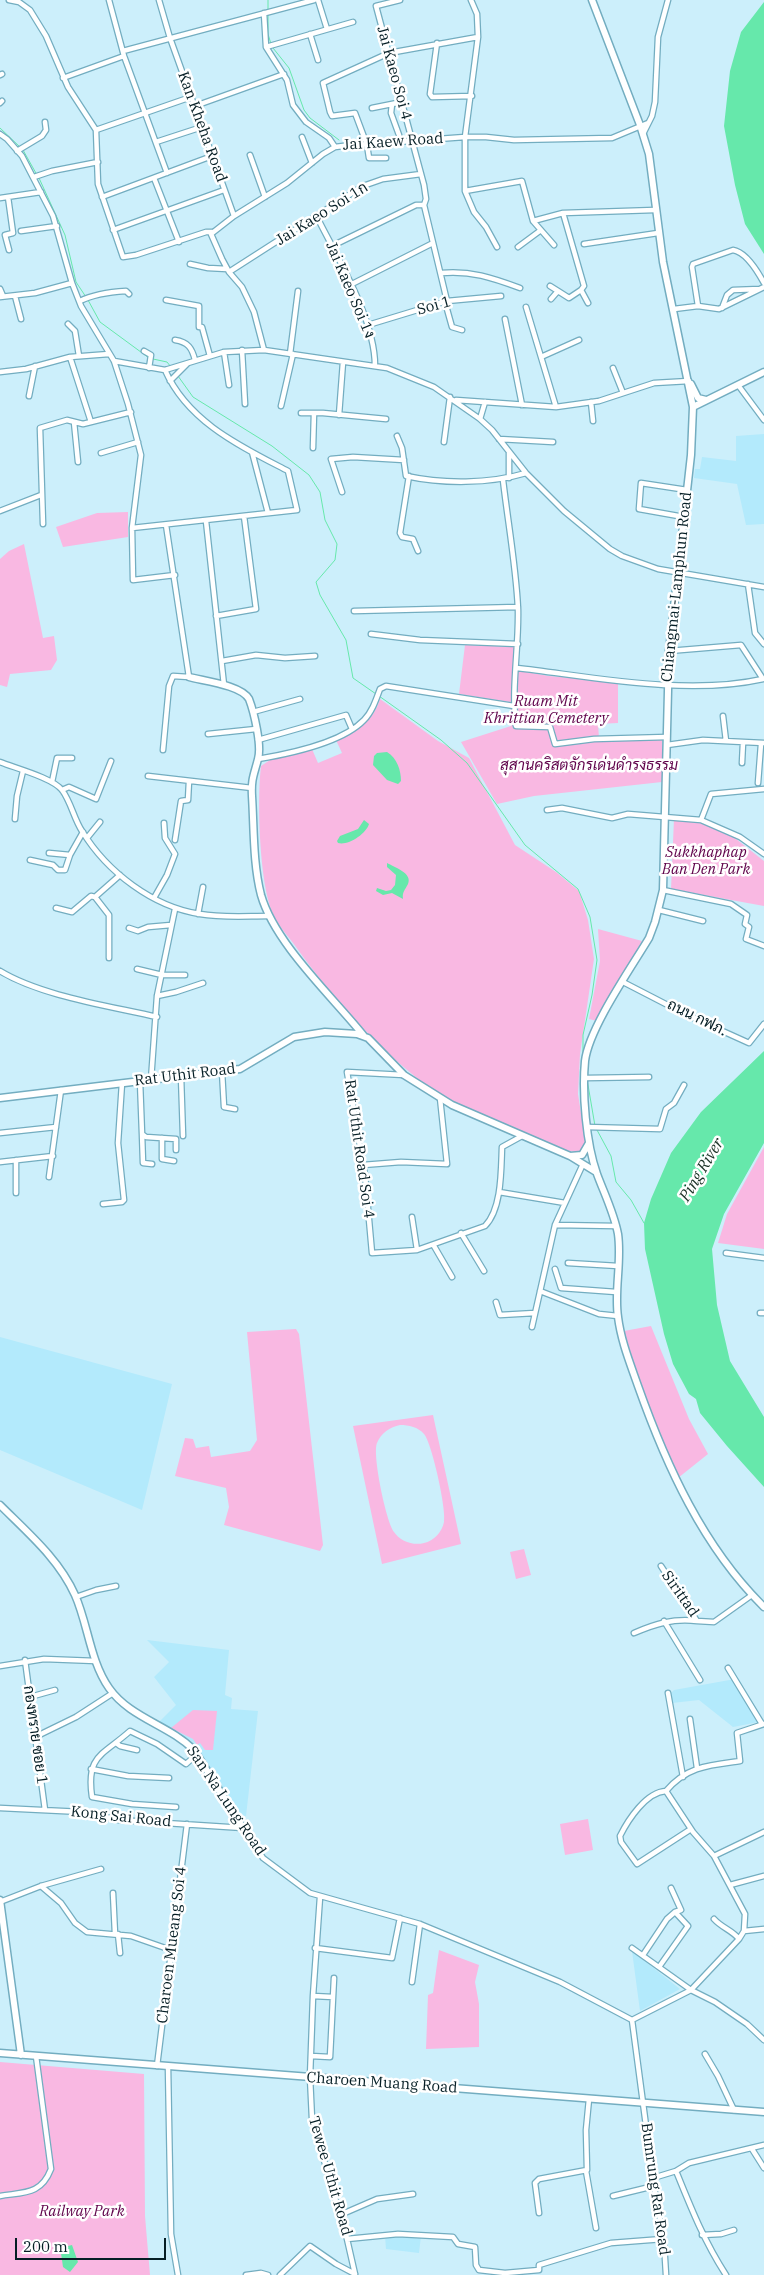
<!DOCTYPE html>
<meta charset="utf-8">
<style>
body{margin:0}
#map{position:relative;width:764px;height:2275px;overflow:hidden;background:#cceffb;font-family:"IBM Plex Serif",serif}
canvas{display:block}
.scale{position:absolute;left:15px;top:2238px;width:151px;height:22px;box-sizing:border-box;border:2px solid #051e25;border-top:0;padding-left:6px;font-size:15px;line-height:18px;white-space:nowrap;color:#051e25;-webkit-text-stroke:4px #fff;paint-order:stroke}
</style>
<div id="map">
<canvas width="764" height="2275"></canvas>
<div class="scale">200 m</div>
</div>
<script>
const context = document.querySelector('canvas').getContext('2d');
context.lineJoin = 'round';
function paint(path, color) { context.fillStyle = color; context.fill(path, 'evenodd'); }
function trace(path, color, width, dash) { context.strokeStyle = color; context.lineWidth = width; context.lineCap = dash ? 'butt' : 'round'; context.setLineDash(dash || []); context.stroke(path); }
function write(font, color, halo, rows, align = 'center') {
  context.font = font + ' "IBM Plex Serif",Sarabun,serif'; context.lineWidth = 5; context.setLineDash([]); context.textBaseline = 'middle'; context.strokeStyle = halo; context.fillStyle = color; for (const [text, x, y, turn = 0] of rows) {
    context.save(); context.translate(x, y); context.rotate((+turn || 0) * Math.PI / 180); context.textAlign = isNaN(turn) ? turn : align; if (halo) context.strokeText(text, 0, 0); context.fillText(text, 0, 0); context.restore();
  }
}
paint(new Path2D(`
 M764,434V524L746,525L737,484L694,478L695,469H700L702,457L736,461V436Z
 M0,1337L172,1384L142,1510L0,1450Z
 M147,1640L229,1650L225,1695L232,1698L231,1709L258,1711L246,1816H239L193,1742L159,1722L176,1705L154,1677L169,1662Z
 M735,1679L759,1722L733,1727L699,1700L672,1703L670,1694L674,1690Z
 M632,1951L680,1989L640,2011Z
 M385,2236H421L419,2253L386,2249Z`), '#b3eafc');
paint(new Path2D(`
 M128,512V537L63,547L56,527L97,513Z
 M24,544L43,638L54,636L57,660L51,670L10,674L7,687L0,685V559L9,551Z
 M465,645L516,647L515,670L549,676L618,682V723L598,724L599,738L550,746L596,741L662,738V782L534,796L497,804L461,742L511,726L510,702L459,694Z
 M380,699L438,741L469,758L515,845L556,872L579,891L588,920L594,959L580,1054L578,1094L586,1145L580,1152C559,1152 539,1140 520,1132C497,1122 472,1114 450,1101C394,1068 333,999 296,947C289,937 279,927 274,916C259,886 257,799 261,766L270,760L312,749L318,763L342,753L336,740C357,729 372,724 380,699Z
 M674,819L702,823L731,835L764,861V906L671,889Z
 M598,929L642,941L597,1021L589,1019L600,961Z
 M764,1147V1249L718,1243L727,1214Z
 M651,1326L689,1419L708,1454L678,1478C655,1431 639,1381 624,1331Z
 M296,1329L299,1334L323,1545L320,1551L224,1525L229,1507L226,1488L175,1476L185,1438L193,1439L196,1448L209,1446L211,1457L250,1451L257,1440L247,1332Z
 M433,1415L461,1544L382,1564L353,1426ZM400,1425C409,1425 418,1427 424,1434C432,1443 447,1511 444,1522C442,1532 434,1541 424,1543C413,1546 400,1541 394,1532C386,1521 372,1454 377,1443C381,1433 390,1427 400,1425Z
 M524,1549L531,1575L516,1579L510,1552Z
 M193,1710L217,1711L213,1750H205L200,1743L197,1745L193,1739L171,1728Z
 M588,1819L593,1850L565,1855L560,1824Z
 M439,1950L479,1965L475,1982L479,2004V2047L426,2049L428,1995L433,1993Z
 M0,2062L144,2074L145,2216L150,2275H0Z`), '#f9b8e2');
paint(new Path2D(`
 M764,2V254L745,224L735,185L724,126L730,71L741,32Z
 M387,752C397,758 401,770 401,781L398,784L387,780L373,765L374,756L377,753Z
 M364,820L369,824C366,834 348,846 338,843L337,841L340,836L358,829Z
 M387,863C394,867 413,873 408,884C405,890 402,892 403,899L392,893L383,895L376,891L377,888L386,891L391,890L395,885L396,875L387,867Z
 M764,1051V1143L724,1214L712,1249L717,1305L730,1361L764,1417V1487L727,1446L700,1413L696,1399L689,1394L673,1364L664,1334L645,1249L644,1223L651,1199L671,1153L701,1112Z
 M72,2245L78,2262L70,2272L63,2267L61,2253L64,2247Z`), '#66e8ab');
trace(new Path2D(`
 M268,0V10
 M268,14V34L271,44
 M273,48L289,68L304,110L310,118L339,140
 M0,128L20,147
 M23,150L37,175
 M39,178L65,235L76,282L86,297
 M88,300L100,322L149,358
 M153,359L167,362L171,367
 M178,376L193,397L272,446L309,475L320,492L325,520L337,544L335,560L316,582L320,595L346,640L353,678L376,694
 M379,696L441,740L467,763L525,845L578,889L590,917L597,960L592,995L583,1035V1053
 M587,1079L595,1126
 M597,1130L611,1156L616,1182L631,1200L644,1223`), '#66e8ab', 1);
const street = new Path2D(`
 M9,0L19,2L30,10L46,36L68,87L96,130L98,184L123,257L136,255L206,232H212
 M109,0L124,56L167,173
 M159,0L170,38L234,216
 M318,0L327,29
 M400,0L376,6L424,185L426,199L424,205L447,301
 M471,0L477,14L478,37L465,137V191L474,212L486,227L497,247
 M264,13L266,47L287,80L293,105L306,122L329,138L335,147
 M310,34L318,60
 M437,43L430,94L432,97L472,96
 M266,47L353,22
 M123,51L314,0
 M0,75L2,74
 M63,78L124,56
 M0,103L2,101
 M392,104L391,113L399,135
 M195,106L284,74
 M372,108L402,102
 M96,130L191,97
 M0,134L7,139L22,156L53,216L72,283L81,306L114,361L128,404L141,455L132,528L133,580L175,575
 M643,134L652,116L655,102L658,37L668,0
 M302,137L312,163
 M156,142L202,127
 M17,151L42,136L46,130L45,122
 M250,155L265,197
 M386,158H369L367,145L355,113L332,116L330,112L323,83L389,53L478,37
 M34,177L52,171L98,162
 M154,178L179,242
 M465,191L522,181L533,221L554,245
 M8,197L13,233L5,235L9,250
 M102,197L212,156
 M0,198L41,192
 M563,213L584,286L581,290L588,303
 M317,217C338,259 375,319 375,366
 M533,221L563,213L655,210
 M113,230L224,190
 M21,231L57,226
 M584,244L658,233
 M332,246L416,205H424
 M518,247L541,230
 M190,264L208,268L227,269
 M229,272L363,186L383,179L421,174
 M441,273C470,270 493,278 520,288
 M350,285L433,243
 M550,286L558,291
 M0,289L3,296
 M15,296L21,319
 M0,297L35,293L72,283
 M551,299L558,291L569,298L581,290
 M166,300L199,306V327H202L210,356
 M80,301C94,294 110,292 126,291L129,294
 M445,302L452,327L462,330
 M698,306L692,267L693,264L733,250C746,252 758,272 764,283
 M526,307L556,407
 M722,308L727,295L733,290L760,289
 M674,309L698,306L719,309L764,287
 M505,319L522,405
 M68,324L75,331L79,356
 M368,325L447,301L501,296
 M175,340C188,342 192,348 195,360
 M242,350L245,404
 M264,350L254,312L242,287L229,272L222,259L211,234L234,216L287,183L323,154L335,147L343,146L465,137H486L514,140L612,138L648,123
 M144,351L151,355L149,368
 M224,352L229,385
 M290,354L298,291
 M70,357L91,422
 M541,357L579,340
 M114,361L165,370L224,352L264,350L387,368L434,387L480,419L492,430L526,473L564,511L610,549L622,556L658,569L764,587
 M613,368L623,393
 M0,372L26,369L70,357L109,354
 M170,381L187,364
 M738,385L764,420
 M29,396L35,366
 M456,400L556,407L599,401L654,383L689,381
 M591,402L593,421
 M281,406L293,354
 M301,413H323L386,419
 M339,415L343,362
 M480,419L485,402
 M74,422L78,462
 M397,436L402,448L406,476C443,484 489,484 526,473
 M499,439L553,442
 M444,442L450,397
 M313,448L314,413
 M252,452L268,513
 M101,453L138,442
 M409,476L400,533L402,537L413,539L418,551
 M509,478V453
 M503,480C508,523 516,566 518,609C519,648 511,688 516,726L550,727L555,744L594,739L667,737
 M342,492L331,459L353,457L404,460
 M0,511L41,495
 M684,517L639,509L641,483L687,490
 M206,521L224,685
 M43,524L40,428L67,420L83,424L131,412
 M132,528L297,510L288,471C240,446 188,422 165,370
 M748,584L755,633L764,644
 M354,611L518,607
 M216,616L256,609L244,516
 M371,634L420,640L518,644
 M222,661L256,655L285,658L315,656
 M517,668C594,677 687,696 763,679L741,645L669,651
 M253,712L300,699
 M723,716L726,741
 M208,734L256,729
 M258,740L346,715L352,729
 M667,745L703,740L764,743
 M163,750L169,686L173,676L189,677L166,525
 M258,759C288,754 342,743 364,720C372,712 376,700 380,689L386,686L514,706
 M0,762C15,768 53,778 62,790C71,802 74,819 82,831C107,872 153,907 200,914C222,918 246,916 269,916
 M742,763L743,743
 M148,776L252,788
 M52,782L57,758H72
 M758,783L761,744
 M62,790L69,787L96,799L111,761
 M547,810L562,808L612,818L628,814L701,820L740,837L764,854
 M15,819L17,796L23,771
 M701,820L711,794L764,789
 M87,838L100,822
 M175,840L181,801L188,800L189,781
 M49,853L70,855
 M30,860L53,865L58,870H65L70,855L83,832
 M663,890L731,904L747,915L745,924L749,927L746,939L764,946
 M154,898L167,875L175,854L165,838L164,823
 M56,908L72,912L91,896L95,897
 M659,910L703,921
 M198,914L203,887
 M129,928L138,931L148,927L171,925
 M109,958V915L95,897L120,875
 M137,969L162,975H185
 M0,971C41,996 110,1006 157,1017
 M623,982L687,1015L749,1043L764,1024
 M157,996L176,992L203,983
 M222,1071L224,1107L235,1109
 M404,1075L347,1072L365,1175L372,1253L417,1250L485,1226C502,1209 501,1170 502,1147L522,1136
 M181,1076L183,1136
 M586,1078L649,1077
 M151,1080L157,996L175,909
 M140,1081L142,1134L146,1137L176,1139V1150
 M587,1127L660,1129L666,1109L674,1103L684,1085
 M0,1133L56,1127
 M142,1134L143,1163L152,1164
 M162,1138V1159L174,1161
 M0,1162L53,1156
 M363,1165L401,1162L447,1164L440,1098
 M49,1177L61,1090
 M499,1192L565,1203
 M16,1193V1160
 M103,1204L122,1202L124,1200L118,1143L122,1083
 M412,1217L417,1250
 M555,1225L616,1226
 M461,1233L484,1271
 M434,1246L452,1277
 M726,1253L764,1258
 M568,1263L618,1266
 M555,1269L561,1288L616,1292
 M540,1291L599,1314L618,1316
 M496,1302L500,1315L535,1313
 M760,1313H764
 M532,1327L555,1225L583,1164
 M661,1566L697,1621L714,1622L752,1595
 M76,1597L96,1590L116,1586
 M664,1621L700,1680
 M634,1633C655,1624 673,1618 697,1621
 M25,1660L45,1810
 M0,1666L44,1659L96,1661
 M728,1668L762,1724
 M668,1693L683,1777
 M30,1697L55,1690
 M690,1719L697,1768
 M35,1737L76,1717L113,1693
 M116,1743L120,1746L137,1750
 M91,1769L128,1776L169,1778
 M666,1791C646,1792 628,1820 620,1836L621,1842L637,1864L691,1829
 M666,1791C687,1766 710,1765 740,1761L737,1733L764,1724
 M176,1807L132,1804L92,1797C86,1755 102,1756 130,1731L157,1744L186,1764L197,1754
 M0,1808L82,1812L119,1820L243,1828L263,1858L310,1893L420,1924L560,1982L632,2020
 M714,1856L764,1832
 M730,1885L764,1876
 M41,1886L61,1903L75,1923L87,1932L131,1936L171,1950
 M671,1888L681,1910L675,1912
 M113,1893L115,1934
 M320,1897L313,1996L310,2077L312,2119L347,2239L355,2274
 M0,1902L41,1886L101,1869
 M714,1919C722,1928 732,1930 739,1939
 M744,1931L764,1929
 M118,1934L120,1953
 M315,1948L392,1958L400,1918
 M632,1948L691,1990L715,2002L747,2024L764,2040
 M643,1955L667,1919L675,1912L688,1926L659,1967
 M412,1982L420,1924
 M313,1996L333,1997
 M632,2020L691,1990L739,1939L744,1931L745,1914L714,1856L693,1832L666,1791
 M632,2020L654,2186L664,2242L666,2275
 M705,2054L718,2076L734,2110
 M311,2056L330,2057L334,1978
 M157,2066L187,1824
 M168,2066L171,2234L178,2275
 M752,2149L764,2168
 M586,2171L596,2228
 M676,2171C691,2208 704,2241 726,2275
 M653,2178L676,2171L689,2163L764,2145
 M0,2196C24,2192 41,2195 51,2169L36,2056
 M613,2196L654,2186
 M539,2213L535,2183L539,2179L587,2170L586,2130L589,2099
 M340,2215L377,2199L413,2194
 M702,2235L721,2234L734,2230
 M347,2239L398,2234L453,2237L458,2244L475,2247L476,2265L479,2270L505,2273L539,2270V2265L611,2243L663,2239
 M246,2275L261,2273L268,2275
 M280,2275L310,2246L336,2264L355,2274`);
const secondary = new Path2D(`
 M592,0L640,125L649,154L663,262L693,407L691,455L669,651L663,890L655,922L649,938C631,968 589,1028 585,1061C582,1093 586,1143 597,1174C604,1193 614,1213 618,1234C622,1262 614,1290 618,1317C621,1341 630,1363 638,1386C666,1465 703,1547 764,1607
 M691,384L698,398L706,400
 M693,407L764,372
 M189,677C204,681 241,685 249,699C254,712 262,746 258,759C254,775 251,779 252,796C254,828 253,864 261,895C275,944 332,996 364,1036
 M0,1098L240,1069L294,1037L325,1032L357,1034L368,1038L404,1075L452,1105L570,1156L582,1155L589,1143
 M570,1156L596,1172
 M0,1505C27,1532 59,1559 75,1595C88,1624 90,1661 109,1688C130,1718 169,1725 194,1750L243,1828
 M0,1900L21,2055
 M0,2053L764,2112`);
trace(street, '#73adc0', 7);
trace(secondary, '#73adc0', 9);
trace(street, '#fff', 4.5);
trace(secondary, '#fff', 6);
write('15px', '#051e25', '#fff', [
 ["Jai Kaeo Soi 4",394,73,75],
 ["Kan Kheha Road",202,127,70],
 ["Jai Kaew Road",393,142,-4],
 ["Jai Kaeo Soi 1ก",322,214,-32],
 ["Jai Kaeo Soi 1ง",350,290,67],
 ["Soi 1",434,306,-15],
 ["Chiangmai-Lamphun Road",677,587,-84],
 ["ถนน กฟภ.",697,1018,26],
 ["Rat Uthit Road",185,1075,-7],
 ["Rat Uthit Road Soi 4",359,1149,82],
 ["Sirittad",680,1594,55],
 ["กองทราย ซอย 1",35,1735,82],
 ["San Na Lung Road",226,1801,56],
 ["Kong Sai Road",121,1817,6],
 ["Charoen Mueang Soi 4",172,1945,-83],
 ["Charoen Muang Road",382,2083,4],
 ["Tewee Uthit Road",330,2176,74],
 ["Bumrung Rat Road",655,2189,82]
]);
write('italic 15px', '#60034b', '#fff', [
 ["Ruam Mit",546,702],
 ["Khrittian Cemetery",546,719],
 ["สุสานคริสตจักรเด่นดำรงธรรม",589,766],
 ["Sukkhaphap",706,853],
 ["Ban Den Park",706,870],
 ["Railway Park",82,2212]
]);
write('italic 16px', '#1d3328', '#fff', [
 ["Ping River",702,1170,-59]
]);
</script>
